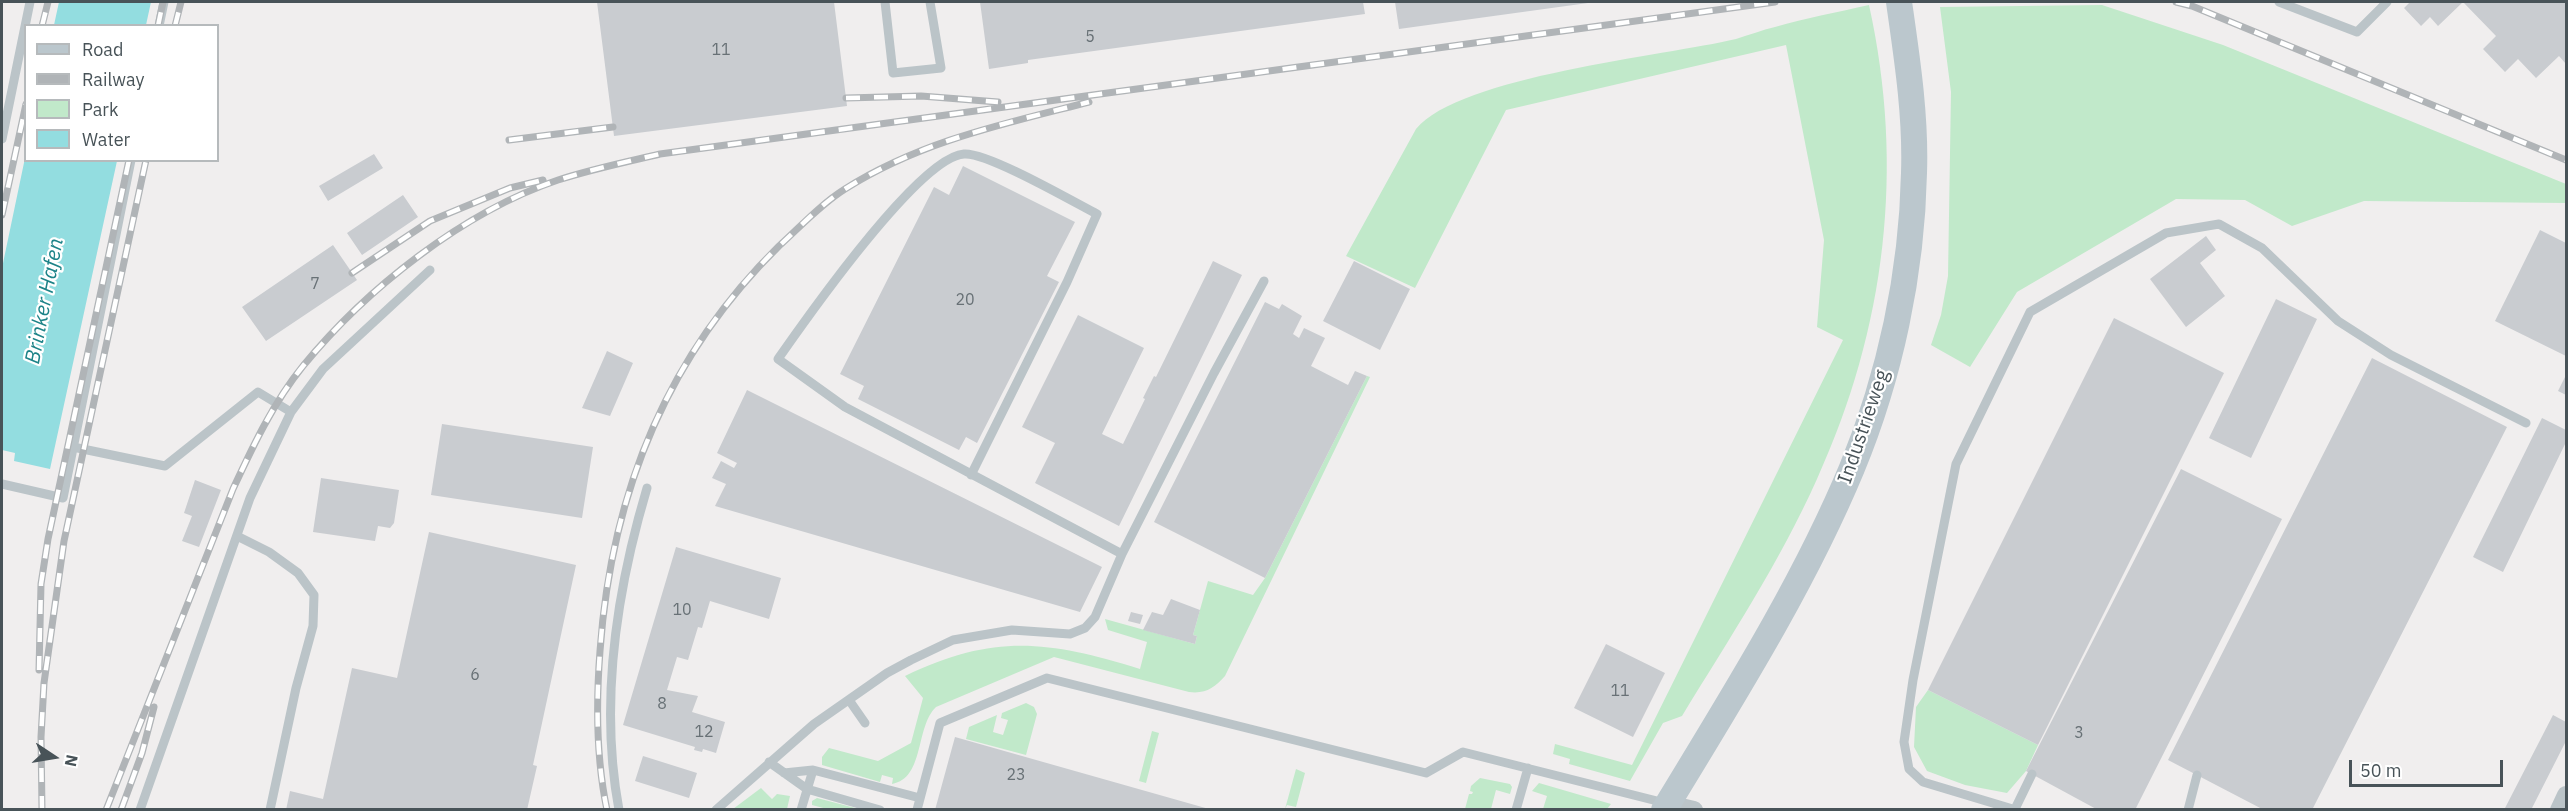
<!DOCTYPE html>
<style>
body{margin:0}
#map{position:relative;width:2568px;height:811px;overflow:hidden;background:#f0eeee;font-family:"IBM Plex Sans",sans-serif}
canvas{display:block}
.frame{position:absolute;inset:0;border:3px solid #485358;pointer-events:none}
.legend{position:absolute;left:24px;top:24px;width:195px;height:138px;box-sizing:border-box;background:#fff;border:2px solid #b6babc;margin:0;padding:8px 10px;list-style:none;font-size:18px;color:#485358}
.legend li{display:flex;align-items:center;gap:12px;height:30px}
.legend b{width:30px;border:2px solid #b6babc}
.north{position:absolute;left:24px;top:727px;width:60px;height:60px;-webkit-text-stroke:4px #fff;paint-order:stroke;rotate:102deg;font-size:16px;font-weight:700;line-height:24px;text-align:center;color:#485358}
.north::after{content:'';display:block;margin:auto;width:21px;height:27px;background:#485358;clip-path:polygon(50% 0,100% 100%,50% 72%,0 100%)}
.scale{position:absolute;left:2349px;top:760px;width:154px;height:27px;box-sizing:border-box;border:3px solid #485358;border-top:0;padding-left:8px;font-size:18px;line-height:21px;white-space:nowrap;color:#485358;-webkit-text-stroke:4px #fff;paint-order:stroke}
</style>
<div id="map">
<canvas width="2568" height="811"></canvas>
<div class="frame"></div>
<ul class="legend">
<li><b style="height:8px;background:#bbc7cd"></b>Road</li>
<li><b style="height:8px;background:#b0b4b7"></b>Railway</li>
<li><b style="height:16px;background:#c1e9ca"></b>Park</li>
<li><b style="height:16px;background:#93dde0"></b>Water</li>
</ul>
<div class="north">N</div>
<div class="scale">50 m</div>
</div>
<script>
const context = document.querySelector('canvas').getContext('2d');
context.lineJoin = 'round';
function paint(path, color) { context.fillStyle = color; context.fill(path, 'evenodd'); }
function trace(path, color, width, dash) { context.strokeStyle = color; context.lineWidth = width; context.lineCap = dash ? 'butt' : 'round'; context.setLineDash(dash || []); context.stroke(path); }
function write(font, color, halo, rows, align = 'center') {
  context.font = font + ' "IBM Plex Sans",sans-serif'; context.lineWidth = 4.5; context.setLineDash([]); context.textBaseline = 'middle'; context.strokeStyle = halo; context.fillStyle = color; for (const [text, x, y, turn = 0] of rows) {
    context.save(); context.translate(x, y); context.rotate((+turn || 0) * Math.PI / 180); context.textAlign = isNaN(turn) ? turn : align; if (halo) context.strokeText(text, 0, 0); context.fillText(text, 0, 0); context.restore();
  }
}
paint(new Path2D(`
 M1869,5C1905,168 1886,328 1817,479C1780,562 1729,639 1682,716L1663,723L1630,781L1569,764L1570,759L1553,754L1555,744L1632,765L1843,340L1817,327L1824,240L1786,45L1506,110L1415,288L1346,256L1416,129C1460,76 1664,56 1736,39C1749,35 1762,30 1775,27C1806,18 1838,12 1869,5Z
 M2102,5L2223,45L2566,184V203L2364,201L2292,226L2245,200L2176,199L2017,292L1970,367L1931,345L1941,315L1948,276L1951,92L1940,7Z
 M1367,376L1370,377L1225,676C1214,688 1206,694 1189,692L1054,657L936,707C915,727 925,778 892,784L893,778L882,775L880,782L822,765V757L829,748L878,761L911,743L923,698L905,676C995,633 1048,641 1140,669L1147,642L1108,630L1105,619L1195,644L1197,636L1193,635L1208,581L1253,595L1265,578Z
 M1928,690L2038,745L2026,771L2007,793L1965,785L1927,771L1914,747L1916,707Z
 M1026,703L1034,707L1037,714L1026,755L966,739L969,727L997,715L993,732L1003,735L1008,720L1001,718L1002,713Z
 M1152,731L1159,733L1146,783L1139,781Z
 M1296,769L1305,773L1296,807L1287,805L1285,809Z
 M1480,778L1510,784L1512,787L1510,794L1496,790L1491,809H1465L1469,794H1472L1473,792L1470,791L1471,786Z
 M1539,783L1611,804L1607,809H1543L1547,796L1532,791Z
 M761,788L772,799L777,794L790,796L787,809H733Z
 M817,798L859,809H827L812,805V801Z`), '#c1e9ca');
paint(new Path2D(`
 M59,2H151L146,25H54Z
 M25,158L26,160L117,161L50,469L14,461L15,453L2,450V268Z`), '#93dde0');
paint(new Path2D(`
 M597,2H834L847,106L614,136Z
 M980,2H1363L1365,14L1028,60V63L989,69Z
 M1395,2H1588V3L1399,29Z
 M2410,2H2566V64L2559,56L2536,78L2518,59L2505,72L2483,49L2496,36L2463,2L2438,26L2430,17L2421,26L2404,8Z
 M374,154L383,168L328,201L319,186Z
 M963,166L1075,222L1047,276L1059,282L977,443L966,437L959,450L858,399L864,386L840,374L934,187L949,195Z
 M403,195L418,217L362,255L347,233Z
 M2540,230L2566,243V356L2495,321Z
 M2206,236L2216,250L2200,263L2225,296L2186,327L2150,279Z
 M333,245L357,280L266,341L242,307Z
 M1213,261L1242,275L1119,526L1035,483L1055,443L1022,427L1078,315L1144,348L1102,434L1123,444L1145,399L1143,398L1154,376L1156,377Z
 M1354,261L1410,289L1380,350L1323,321Z
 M2276,299L2317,319L2251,458L2209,438Z
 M1265,302L1279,309L1282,304L1302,316L1293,334L1299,338L1304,328L1325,338L1311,366L1348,385L1355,371L1367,376L1265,578L1154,522Z
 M2114,318L2224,373L2038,745L1928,690Z
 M607,351L633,363L610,416L582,408Z
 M2372,358L2507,427L2312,810H2264L2168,760Z
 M2566,375V395L2558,391Z
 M747,390L1102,567L1080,612L715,506L726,484L712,478L721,461L734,468L737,463L717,453Z
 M2542,418L2566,430V442L2503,572L2473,557Z
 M442,424L593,447L582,518L431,495Z
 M2181,469L2282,519L2135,810H2098L2026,771Z
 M321,478L399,490L394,523L390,528L378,526L375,541L313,532Z
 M195,480L221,490L199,547L182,541L192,516L184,513Z
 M429,532L576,565L533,765L537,766L527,810H286L290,791L323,799L352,668L397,678Z
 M676,547L781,578L769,619L710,601L702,628L698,627L688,660L677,657L667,690L698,696L692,712L725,722L716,753L703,749L702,752L694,750L695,747L623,725Z
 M1171,599L1200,610L1193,635L1197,636L1195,644L1143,630L1152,612L1163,615Z
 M1131,612L1143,615L1140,624L1128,621Z
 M1606,644L1665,673L1633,737L1574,708Z
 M2553,715L2566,722V741L2531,810H2504Z
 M955,737L1209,809V810H935Z
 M643,756L697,773L689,798L635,781Z`), '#c9ccd0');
trace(new Path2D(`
 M885,2L893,73L941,68L930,2
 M2279,2L2357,32L2387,2
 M159,26L164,2
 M2,139L30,2
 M73,447L165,466L258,392L291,412
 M971,475L1067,282L1097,214C1072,201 987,152 964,154C919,157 806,319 778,359L845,407L1122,554
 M2,484L63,498L131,160
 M237,536L269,552L298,573L314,595L313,626L296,688L270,810
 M849,700L865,723
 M769,762L807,789L880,810
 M784,773L813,770L920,798
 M2015,809L2032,774
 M140,810L250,498L291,412L323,369L430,270
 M619,810C599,702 616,592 647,488
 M716,810L814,724L887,673L911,660L953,640L1012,630L1070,634L1085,628L1095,617L1122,554L1214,373L1264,281
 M801,810L813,770
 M917,810L940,723L1047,678L1426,773L1463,752L1665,803
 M1516,810L1528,768
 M2016,810L1923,782L1909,769L1904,742L1913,680L1956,464L2030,312L2166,233L2219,224L2262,248L2338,321L2391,355L2526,423
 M2188,810L2197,775`), '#bbc4c8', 9);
trace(new Path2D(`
 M1668,804L1694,810
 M2559,810L2566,795`), '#bbc4c8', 18);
trace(new Path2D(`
 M1664,810C1730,701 1803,586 1852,468C1890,376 1912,273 1914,173C1916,116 1907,58 1899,2`), '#bbc7cd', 26);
const rail = new Path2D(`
 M2176,2L2192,6L2566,160
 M42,26L48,2
 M158,26L163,2
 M175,26L181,2
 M846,98L921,96L998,102
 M509,140L613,127
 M2,215L26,104
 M352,273L430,221L510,188L543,180
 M39,670L41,584L48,539L129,160
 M42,810L41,737L44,683L64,541L146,160
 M106,810L233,489C253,446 273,403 303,366C366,289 463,212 558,180C592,169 626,162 660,154L1775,2
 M121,810L142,753L154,707
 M607,810C596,758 596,703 600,651C611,495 666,357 779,246C800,227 821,204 845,189C921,141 1003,124 1089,102`);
trace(rail, '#b0b4b7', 7);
trace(rail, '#fff', 4.5, [14]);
write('16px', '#687176', null, [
 ["5",1090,37],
 ["11",721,50],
 ["7",315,284],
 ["20",965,300],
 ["10",682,610],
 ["6",475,675],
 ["11",1620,691],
 ["8",662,704],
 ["12",704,732],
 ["3",2079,733],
 ["23",1016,775]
]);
write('20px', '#485358', '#fff', [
 ["Industrieweg",1864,427,-71]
]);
write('italic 21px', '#1d8388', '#fff', [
 ["Brinker Hafen",45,301,-79]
]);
</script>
